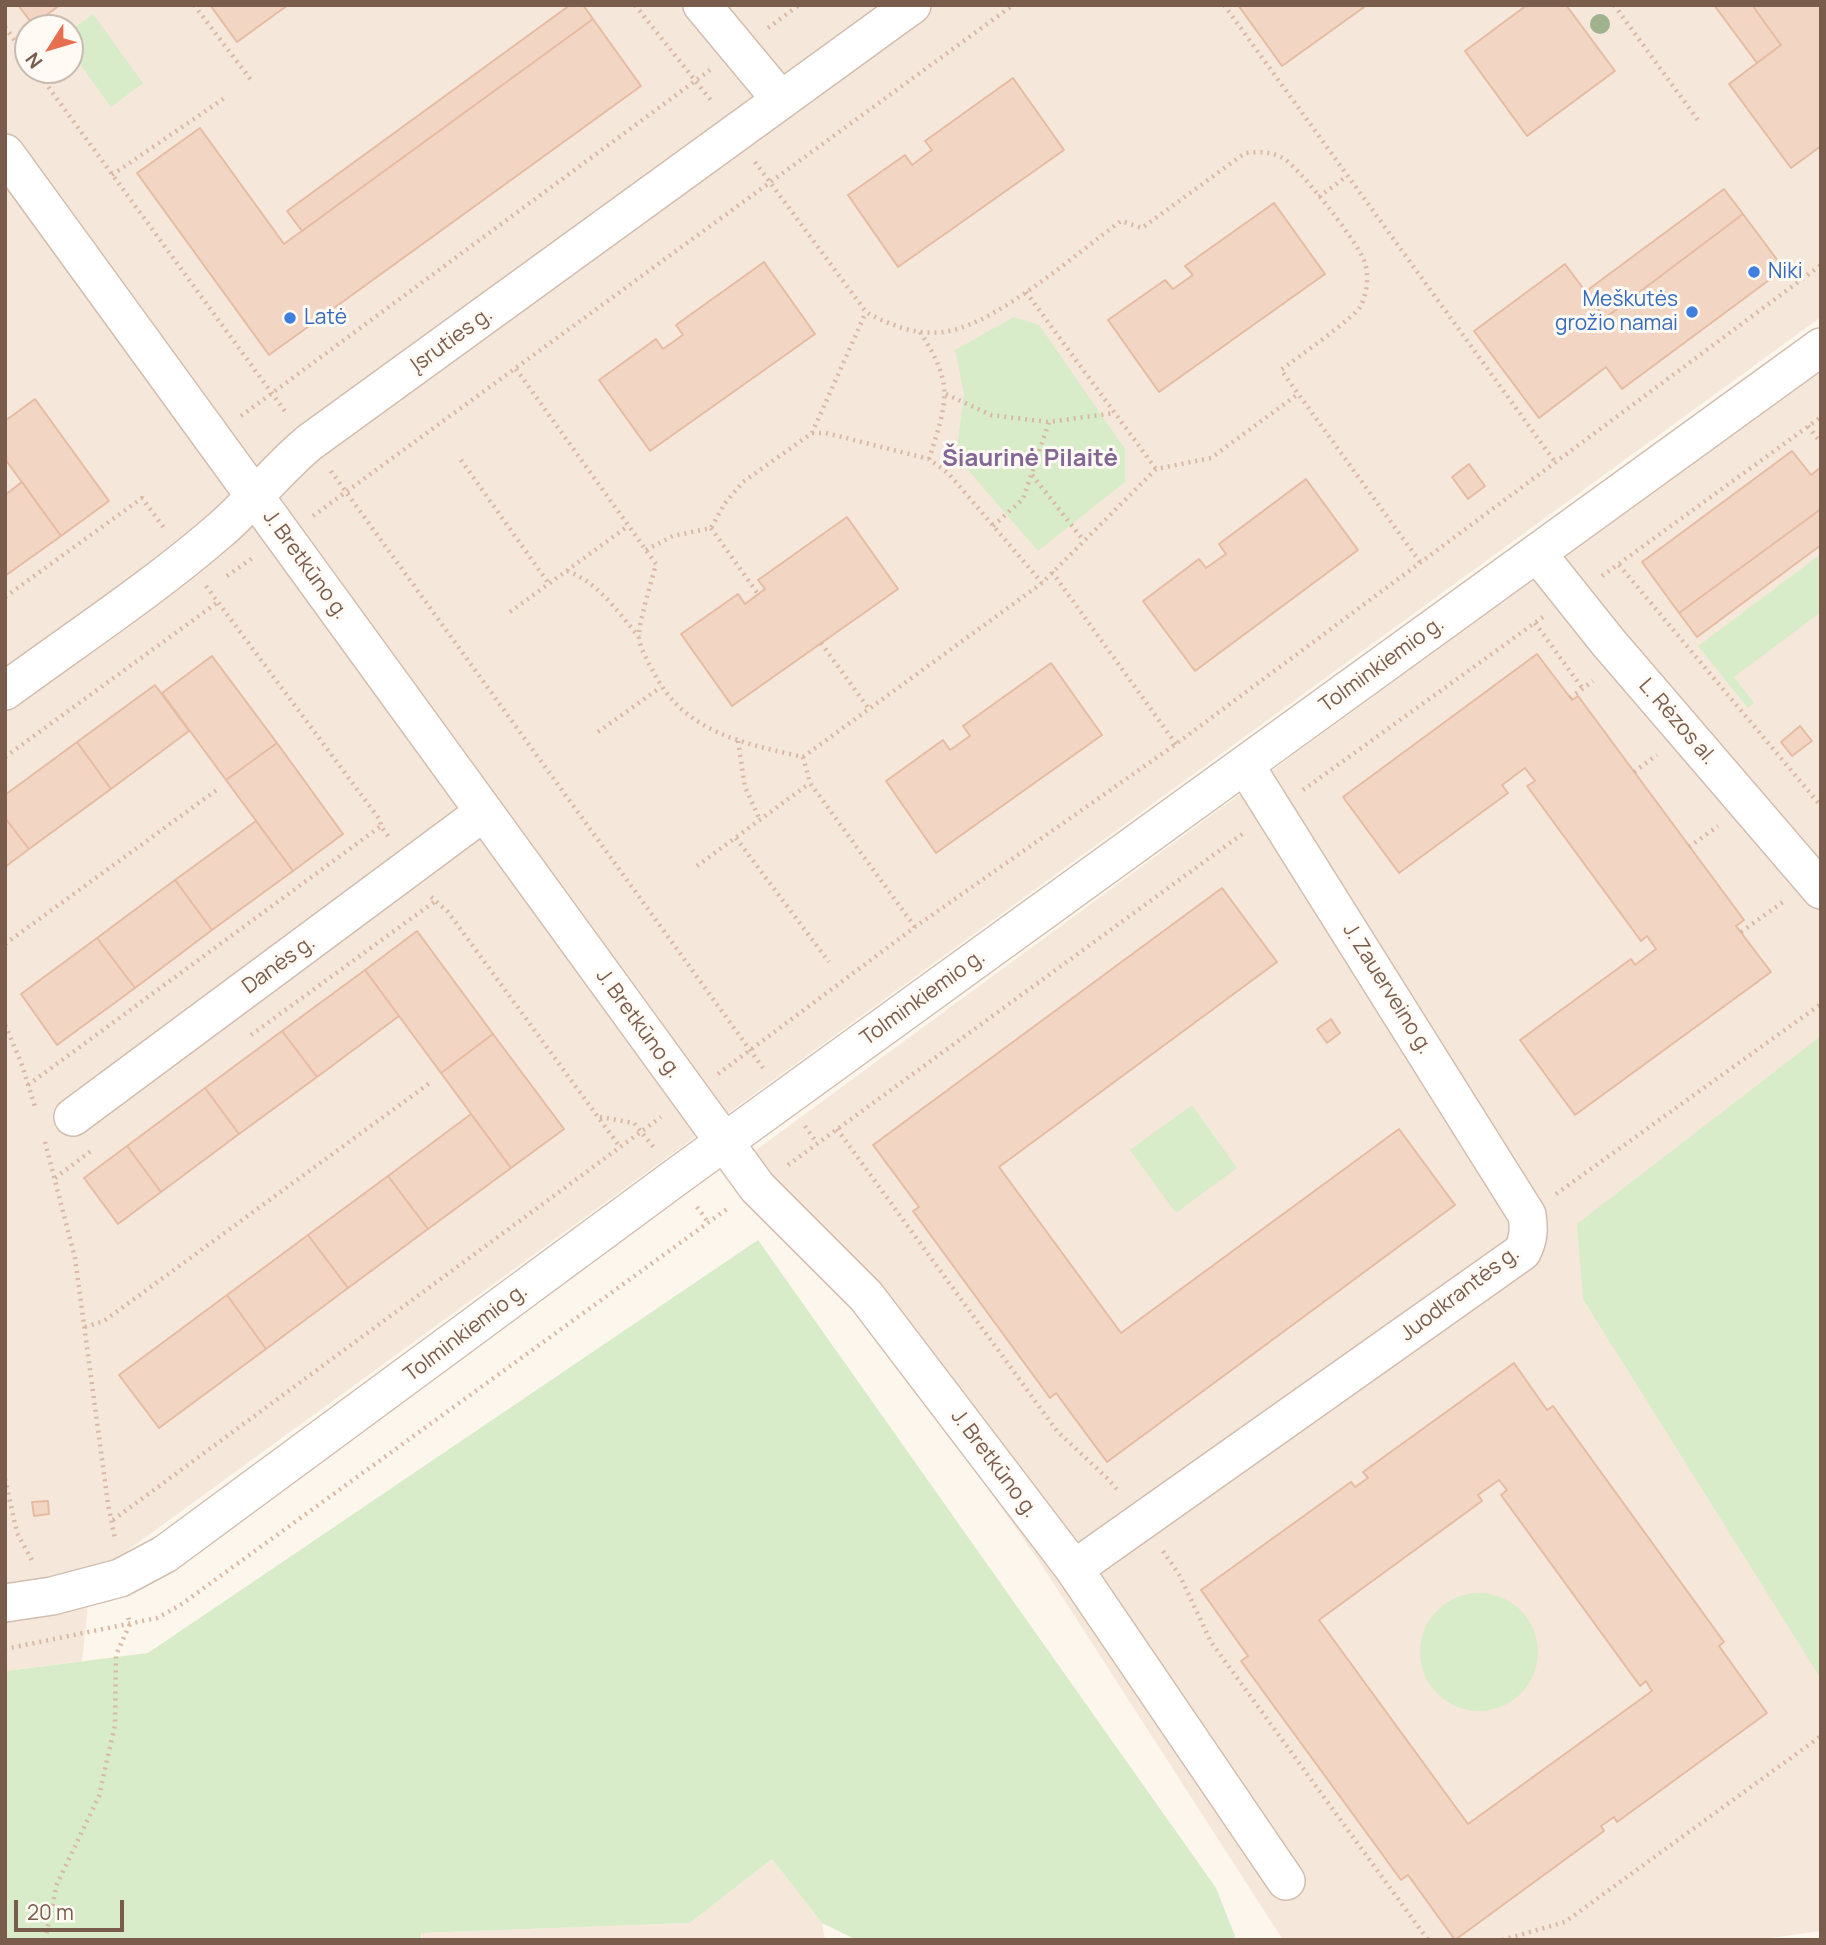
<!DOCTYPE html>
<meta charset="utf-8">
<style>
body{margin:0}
#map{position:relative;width:1826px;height:1945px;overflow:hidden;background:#fdf6ec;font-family:Manrope,sans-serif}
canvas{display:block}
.frame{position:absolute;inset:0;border:7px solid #7a5c4d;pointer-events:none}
.north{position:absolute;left:14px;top:14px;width:70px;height:70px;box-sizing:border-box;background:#fffaf3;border:2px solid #cabbb1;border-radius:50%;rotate:233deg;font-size:19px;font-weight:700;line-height:28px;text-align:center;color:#7a5c4d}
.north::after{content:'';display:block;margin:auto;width:24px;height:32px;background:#e76f51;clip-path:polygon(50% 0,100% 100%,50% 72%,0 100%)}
.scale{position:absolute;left:14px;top:1900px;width:110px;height:32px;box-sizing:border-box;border:4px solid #7a5c4d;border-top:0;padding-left:9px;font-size:21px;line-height:24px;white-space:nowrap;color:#7a5c4d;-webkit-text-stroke:5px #fffaf3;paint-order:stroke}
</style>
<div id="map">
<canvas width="1826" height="1945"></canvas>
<div class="frame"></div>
<div class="north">N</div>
<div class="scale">20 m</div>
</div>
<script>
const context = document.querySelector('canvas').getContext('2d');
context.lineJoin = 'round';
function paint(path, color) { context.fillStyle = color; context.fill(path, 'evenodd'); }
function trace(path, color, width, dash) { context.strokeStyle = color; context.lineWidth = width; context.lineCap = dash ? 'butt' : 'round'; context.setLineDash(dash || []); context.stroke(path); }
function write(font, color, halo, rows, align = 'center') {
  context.font = font + ' Manrope,sans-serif'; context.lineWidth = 6; context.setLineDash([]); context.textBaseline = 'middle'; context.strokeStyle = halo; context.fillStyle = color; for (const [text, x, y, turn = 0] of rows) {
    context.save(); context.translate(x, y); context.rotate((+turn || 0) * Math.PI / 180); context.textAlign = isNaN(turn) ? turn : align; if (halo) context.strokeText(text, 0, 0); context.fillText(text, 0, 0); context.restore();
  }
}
paint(new Path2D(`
 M5,5H1821V317L91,1577L82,1661L5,1671ZM28,28H70V70H28Z
 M1821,367V1931L1755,1940H1283L1043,1567L752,1153Z
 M772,1859L822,1923L825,1940H422L421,1933L690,1923Z`), '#f5e8da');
paint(new Path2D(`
 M93,14L143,83L111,107L70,50V31Z
 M1014,317L1039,325L1125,449V482L1038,551L956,456L964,393L955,350Z
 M1821,554V612L1734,677L1754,703L1748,708L1698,646Z
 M1821,1036V1679L1583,1299L1577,1224Z
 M1192,1105L1237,1168L1176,1213L1130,1150Z
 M758,1240L1216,1888L1235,1936L1233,1940H857L822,1923L772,1859L690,1923L421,1933V1940H5V1671L148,1653Z
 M1420 1652a59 59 0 1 1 118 0a59 59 0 1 1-118 0Z`), '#d8ecc9');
const building = new Path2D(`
 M18,5H60L33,25Z
 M210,5H288L237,42Z
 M570,5H583L593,19L302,231L287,211Z
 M1238,5H1367L1282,66Z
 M1527,5H1566L1615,71L1527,136L1465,51Z
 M1714,5H1752L1781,45L1757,63Z
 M1752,5H1821V146L1791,168L1729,84L1781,45Z
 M593,19L641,86L269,355L137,173L200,128L284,244Z
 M1013,78L1064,150L898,267L848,195L905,155L912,165L932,150L925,141Z
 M1724,189L1743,214L1605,318L1585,292Z
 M1274,203L1325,274L1159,392L1108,320L1165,280L1173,289L1193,275L1185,266Z
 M1743,214L1784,269L1622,389L1606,367L1539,418L1474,331L1565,264L1605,318Z
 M764,262L815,334L650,451L599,380L656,339L663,349L683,335L676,325Z
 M35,399L109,501L61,536L5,459V421Z
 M1792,451L1811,475L1821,467V509L1679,613L1642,562Z
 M1469,464L1485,486L1468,499L1452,477Z
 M1306,479L1358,550L1195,671L1143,601L1199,559L1206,568L1226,554L1219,544Z
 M22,482L61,536L5,576V495Z
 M1821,509V545L1697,637L1679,613Z
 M847,517L898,589L732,706L681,634L738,594L745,604L765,589L758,580Z
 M1537,654L1572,700L1578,696L1744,920L1736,926L1771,972L1575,1115L1520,1040L1631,959L1635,965L1656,949L1647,936L1641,941L1527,786L1535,781L1525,768L1502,785L1508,793L1399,873L1343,797Z
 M212,656L277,743L226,780L162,693Z
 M1051,663L1102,735L936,853L886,781L943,740L950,750L970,736L963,726Z
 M155,685L189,731L111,789L77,742Z
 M1800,726L1812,741L1792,756L1781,742Z
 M77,742L111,789L29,849L5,818V795Z
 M277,743L343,834L293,871L226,780Z
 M5,818L29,849L5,867Z
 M256,821L293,871L212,930L175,880Z
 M175,880L212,930L135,988L97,938Z
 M1222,888L1277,962L999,1167L1121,1333L1399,1129L1455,1205L1107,1462L1056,1393L1050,1398L913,1211L919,1207L873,1145Z
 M417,931L493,1034L441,1073L365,970Z
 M97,938L135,988L57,1045L21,994Z
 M365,970L399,1016L317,1077L282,1031Z
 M1331,1019L1340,1033L1327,1043L1317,1029Z
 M282,1031L317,1077L239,1134L205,1088Z
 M493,1034L564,1129L511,1168L441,1073Z
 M205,1088L239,1134L161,1192L127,1146Z
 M471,1114L511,1168L428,1229L388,1176Z
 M127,1146L161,1192L118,1224L84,1178Z
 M388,1176L428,1229L348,1288L308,1235Z
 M308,1235L348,1288L266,1349L227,1295Z
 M227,1295L266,1349L159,1428L119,1375Z
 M1514,1363L1547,1410L1553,1406L1724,1642L1719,1646L1767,1713L1617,1822L1614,1817L1601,1826L1604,1831L1455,1940L1408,1875L1401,1880L1241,1661L1248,1656L1201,1590L1351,1482L1355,1487L1368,1478L1363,1472ZM1499,1480L1507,1490L1501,1495L1640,1686L1646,1681L1652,1691L1468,1824L1319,1620L1482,1501L1478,1495Z
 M48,1501L49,1514L34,1516L32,1502Z`);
paint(building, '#f3d5c3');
trace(building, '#e6bba3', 2);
const minor = new Path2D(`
 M702,5L781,100
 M5,153L757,1187L866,1296L1074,1569L1286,1881
 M1537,553L1608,642L1821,890
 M5,691C77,638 152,589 219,531C251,504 277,469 310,442L912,5
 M73,1117L484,812
 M1074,1569L1522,1252C1529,1239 1529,1229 1527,1215L1245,765
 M5,1603L52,1596L120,1578L165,1554L676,1177L1821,347`);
trace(minor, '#d1beb0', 40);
trace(new Path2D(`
 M194,5L251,80
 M635,5L713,103
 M1224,5L1555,462
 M1614,5L1700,123
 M5,27L28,59
 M768,28L799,5
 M36,70L287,414
 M755,162L866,312C891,326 920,337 949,331C1000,321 1077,253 1121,221L1142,228L1245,153C1259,152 1268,151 1281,157C1298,165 1353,237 1362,256C1370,270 1368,293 1360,307C1355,317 1294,360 1281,370L1420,562
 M112,175L226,97
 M1319,197L1347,176
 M1026,292L1156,469
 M920,332C955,385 947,402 929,459
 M516,369L656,564C652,580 638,624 639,638C640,649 649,663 654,673C685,733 743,743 803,757L1042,583L1156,469L1211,458L1298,394
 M946,394L991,415L1049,422L1114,413
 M241,416L710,70
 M1808,426L1821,443
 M812,433H826L929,459L949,474L1042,583
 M461,460L549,584
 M331,471L763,1068
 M1032,475L1084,541
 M313,516L1013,5
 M993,526L1023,499L1049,422
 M711,528L758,594
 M646,550L673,536L711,528L725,503L743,482L812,433L866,312
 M1619,565L1821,806
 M567,571C598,582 618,612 639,637
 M1052,572L1176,744
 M227,576L254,557
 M1602,576L1821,417
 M206,586L380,820L381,826L390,839
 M5,597L142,498L164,528
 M510,612L628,526
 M1535,623L1583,689
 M821,643L869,709
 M1570,698L1593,681
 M598,732L661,687
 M738,741L745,787L760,820
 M5,757L218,602
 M803,757L810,783L915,927
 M1634,772L1657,755
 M1303,790L1543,617
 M736,838L829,962
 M1689,847L1718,826
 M697,866L810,783
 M431,897L448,912L620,1147
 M1741,932L1783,902
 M5,944L218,789
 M5,1025L21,1062L36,1110
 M251,1035L434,902
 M718,1074L915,927L1176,744L1821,265
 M28,1085L381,826
 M600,1117L634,1123L655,1149
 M805,1126L817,1143
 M837,1129L1057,1431L1108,1479L1120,1493
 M45,1142L75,1258L108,1504L115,1539
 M788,1165L1245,832
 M55,1178L91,1151
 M1556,1194L1821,1004
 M697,1207L708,1222
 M85,1327L104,1321L431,1082
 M5,1479L17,1533L33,1562
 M113,1520L661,1117
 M1163,1551L1180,1576L1211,1642L1428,1940
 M5,1649L157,1618L179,1606L727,1209
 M45,1940L57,1884L99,1796L115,1725L116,1655L130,1624L127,1613
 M1502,1940L1565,1922L1821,1736`), '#d9b8a5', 4.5, [2, 5]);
trace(minor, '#fff', 37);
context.fillStyle = '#a0b28e';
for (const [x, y] of [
 [1600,24]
]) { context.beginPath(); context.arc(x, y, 10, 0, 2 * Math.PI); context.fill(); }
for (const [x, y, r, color] of [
 [1754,272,7,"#3f7fe0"],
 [1692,312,7,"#3f7fe0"],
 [290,318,7,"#3f7fe0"]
]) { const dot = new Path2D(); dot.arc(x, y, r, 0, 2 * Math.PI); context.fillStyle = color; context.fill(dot); trace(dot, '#fffaf3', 2.5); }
write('21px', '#366cbe', '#fffaf3', [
 ["Niki",1768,272],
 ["Meškutės",1678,300,"right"],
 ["grožio namai",1678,324,"right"],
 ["Latė",304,318]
], 'left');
write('21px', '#7a5c4d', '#fffaf3', [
 ["Įsruties g.",452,340,-36],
 ["J. Bretkūno g.",305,565,54],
 ["Tolminkiemio g.",1382,665,-36],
 ["L. Rėzos al.",1677,722,49],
 ["Danės g.",279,965,-36],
 ["J. Zauerveino g.",1387,989,58],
 ["Tolminkiemio g.",923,998,-36],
 ["J. Bretkūno g.",638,1024,54],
 ["Juodkrantės g.",1460,1294,-37],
 ["Tolminkiemio g.",466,1333,-37],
 ["J. Bretkūno g.",994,1464,53]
]);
write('bold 24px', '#846695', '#fffaf3', [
 ["Šiaurinė Pilaitė",1030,459]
]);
</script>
